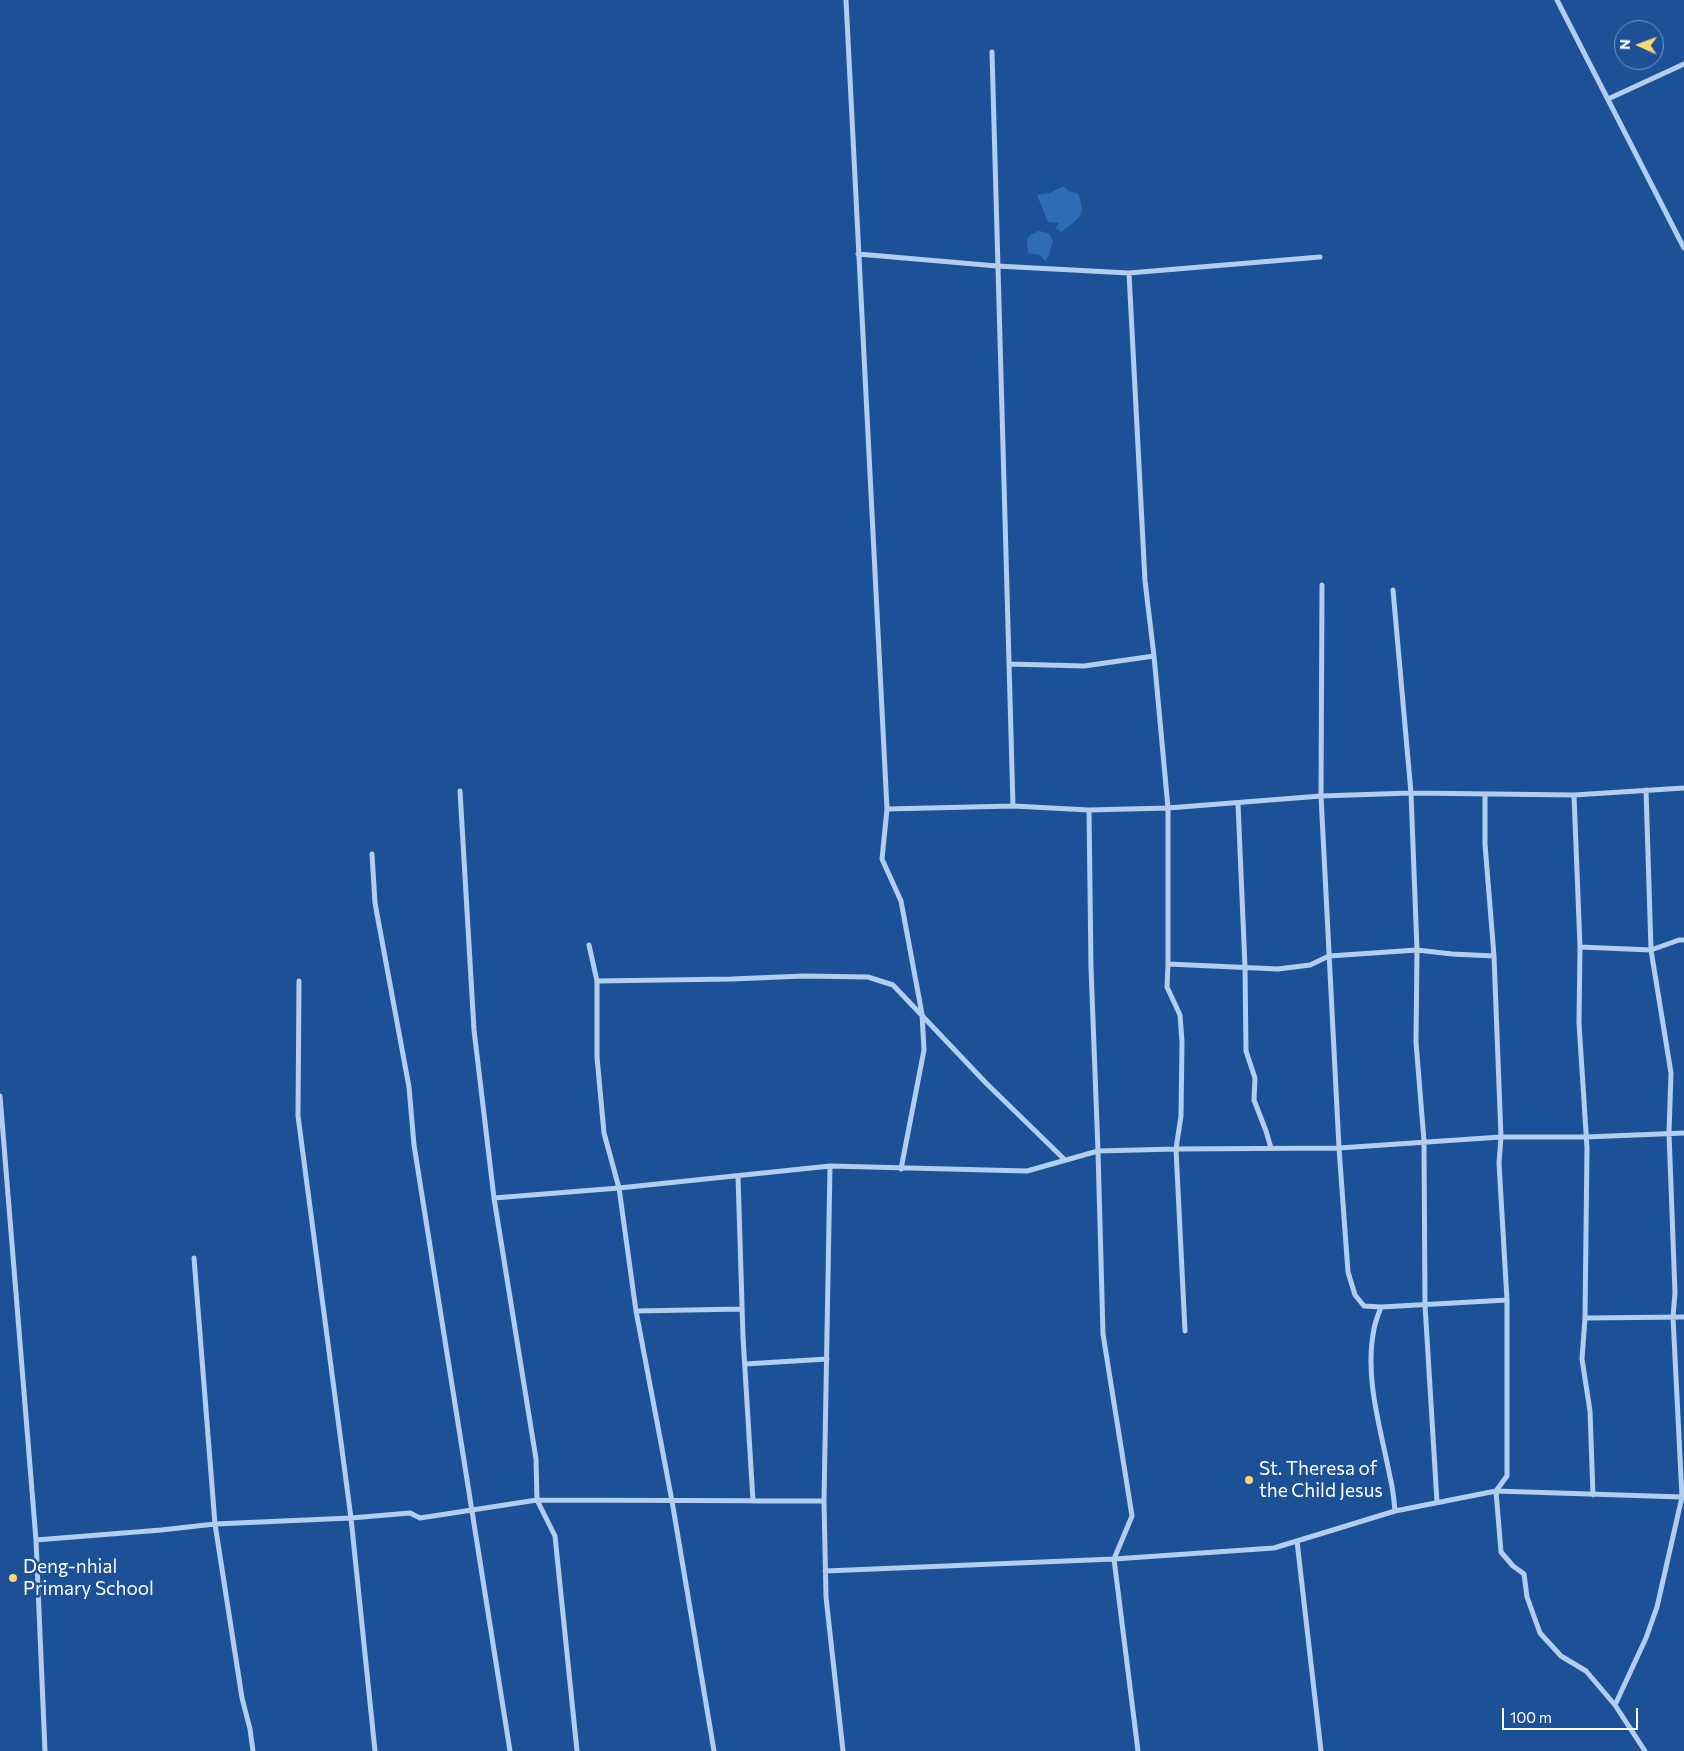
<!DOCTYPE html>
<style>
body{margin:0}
#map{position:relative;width:1684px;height:1751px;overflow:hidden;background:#1c5198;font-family:Commissioner,sans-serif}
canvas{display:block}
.north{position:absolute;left:1614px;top:20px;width:50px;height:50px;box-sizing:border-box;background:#1c5198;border:1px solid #7797c1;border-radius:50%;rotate:272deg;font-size:14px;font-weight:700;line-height:20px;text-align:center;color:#fff}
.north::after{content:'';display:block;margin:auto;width:18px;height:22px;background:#ffd770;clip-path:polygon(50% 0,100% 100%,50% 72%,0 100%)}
.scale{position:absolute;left:1502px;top:1708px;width:136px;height:22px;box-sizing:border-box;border:2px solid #fff;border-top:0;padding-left:6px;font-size:15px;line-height:18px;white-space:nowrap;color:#fff;-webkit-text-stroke:4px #1c5198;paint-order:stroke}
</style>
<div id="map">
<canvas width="1684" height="1751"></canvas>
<div class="north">N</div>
<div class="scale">100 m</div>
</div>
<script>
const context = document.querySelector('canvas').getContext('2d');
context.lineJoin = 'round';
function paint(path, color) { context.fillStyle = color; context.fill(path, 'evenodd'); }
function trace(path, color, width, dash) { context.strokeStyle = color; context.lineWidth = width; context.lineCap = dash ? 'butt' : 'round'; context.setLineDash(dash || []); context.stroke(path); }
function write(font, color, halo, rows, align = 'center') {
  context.font = font + ' Commissioner,sans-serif'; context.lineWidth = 5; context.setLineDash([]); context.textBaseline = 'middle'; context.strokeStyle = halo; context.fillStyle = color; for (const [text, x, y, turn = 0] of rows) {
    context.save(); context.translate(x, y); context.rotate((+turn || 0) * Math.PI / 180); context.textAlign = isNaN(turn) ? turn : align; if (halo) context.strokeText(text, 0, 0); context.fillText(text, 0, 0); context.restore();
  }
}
paint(new Path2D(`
 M1063,186L1069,191L1078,194C1088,217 1078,219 1061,232L1056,228L1059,223L1048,222L1037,195L1050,193Z
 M1039,231L1048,233L1053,240L1049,255L1045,261L1040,255L1028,253L1027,239L1032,234Z`), '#306bb5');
trace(new Path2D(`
 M846,0L887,809L882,859L901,901L922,1014L924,1050L901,1169
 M1557,0L1684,248
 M992,52L1013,806
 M1608,99L1684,64
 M858,254L997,266L1129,273L1320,257
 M1129,273L1145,581L1154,656L1168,808V964L1167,987L1180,1015L1182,1042L1181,1116L1176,1149L1185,1331
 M1322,585L1321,796L1339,1148L1348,1272L1355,1295L1364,1306L1381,1307L1507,1300V1476L1496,1491L1501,1552L1513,1566L1524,1574L1527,1597L1540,1633L1561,1656L1586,1671L1615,1705L1645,1751
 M1393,590L1411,793L1417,950L1416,1042L1424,1141L1425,1305L1437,1502
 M1009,664L1084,666L1154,656
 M1646,790L1651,950L1679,940H1684
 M460,791L474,1030L494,1198L536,1459L537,1500L555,1536L577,1751
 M1485,795V844L1494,956L1501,1137L1499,1163L1507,1300
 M1574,795L1580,947L1651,950L1671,1073L1669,1133L1675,1293L1673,1317L1682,1497L1657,1607L1646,1638L1615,1705
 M1238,803L1245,967L1246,1051L1255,1078L1254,1100L1266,1131L1271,1148
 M887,809L1013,806L1089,810
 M372,854L375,903L409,1087L414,1145L510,1751
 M589,945L597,981V1057L604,1133L619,1188L636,1311L672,1501L714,1751
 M1580,947L1579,1023L1587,1148L1585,1318L1582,1359L1590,1411L1593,1495
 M1168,964L1278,969L1310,965L1329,956L1417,950L1452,954L1494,956
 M299,981L298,1116L351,1518L375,1751
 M597,981L732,979L804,976L868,977L893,985L986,1083L1065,1160
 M0,1096L36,1540L45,1751
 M830,1166L824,1501L826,1597L843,1751
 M738,1176L743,1337L753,1501
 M494,1198L619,1188L830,1166L1027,1171L1098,1151L1091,968L1089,810L1168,808L1321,796L1411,793L1574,795L1684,788
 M194,1258L215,1524L242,1698L250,1729L253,1751
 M1381,1307C1378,1315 1375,1322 1374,1329C1364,1378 1381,1429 1390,1477C1393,1488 1394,1500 1395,1511
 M636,1311L742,1309
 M1585,1318L1684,1317
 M745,1364L827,1359
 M36,1540L161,1530L215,1524L351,1518L410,1513L420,1518L537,1500L824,1501
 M1297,1541L1321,1751
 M825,1571L1114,1559L1274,1548L1395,1511L1496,1491L1682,1497
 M1138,1751L1114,1559L1132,1516L1103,1334L1098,1151L1176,1149L1339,1148L1501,1137H1586L1684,1133`), '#b1cdf0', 5);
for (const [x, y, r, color] of [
 [1249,1480,5,"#ffd770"],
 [13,1578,5,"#ffd770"]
]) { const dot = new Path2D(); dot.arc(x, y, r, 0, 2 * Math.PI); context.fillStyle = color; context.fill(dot); trace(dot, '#1c5198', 2); }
write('19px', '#fff', '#1c5198', [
 ["St. Theresa of",1259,1469],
 ["the Child Jesus",1259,1491],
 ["Deng-nhial",23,1567],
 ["Primary School",23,1589]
], 'left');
</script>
